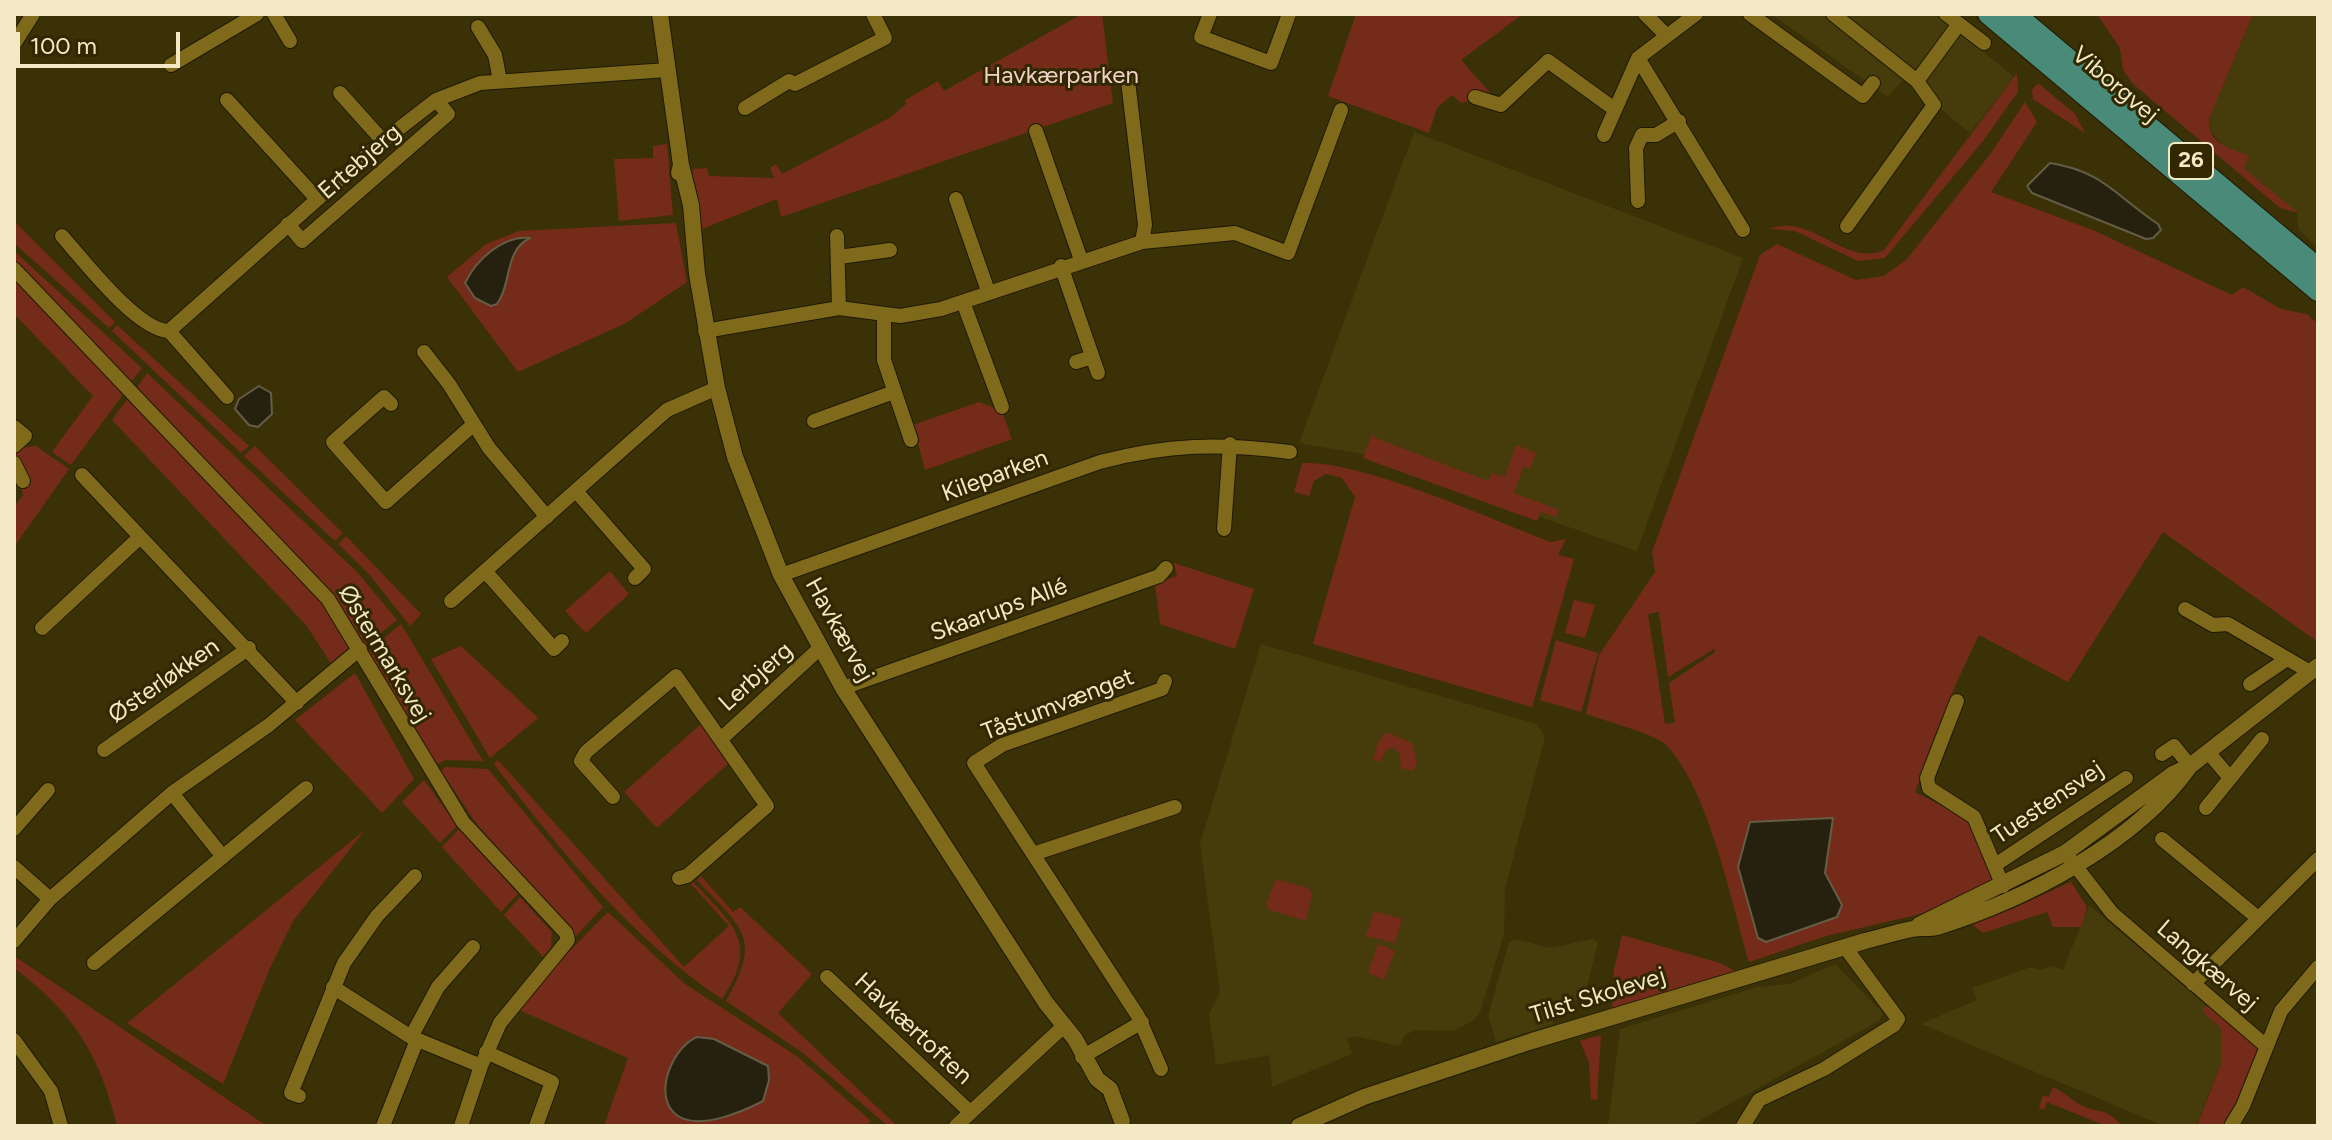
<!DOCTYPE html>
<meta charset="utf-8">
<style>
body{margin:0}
#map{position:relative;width:2332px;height:1140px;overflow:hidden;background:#3b3107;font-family:Figtree,sans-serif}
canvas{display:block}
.frame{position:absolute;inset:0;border:16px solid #f3e9c4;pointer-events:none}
.scale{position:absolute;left:16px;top:32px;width:164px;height:36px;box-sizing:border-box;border:4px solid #f3e9c4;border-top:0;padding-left:10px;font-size:24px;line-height:28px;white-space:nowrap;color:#f3e9c4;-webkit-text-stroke:6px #312700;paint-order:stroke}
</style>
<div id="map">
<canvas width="2332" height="1140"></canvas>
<div class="frame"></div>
<div class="scale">100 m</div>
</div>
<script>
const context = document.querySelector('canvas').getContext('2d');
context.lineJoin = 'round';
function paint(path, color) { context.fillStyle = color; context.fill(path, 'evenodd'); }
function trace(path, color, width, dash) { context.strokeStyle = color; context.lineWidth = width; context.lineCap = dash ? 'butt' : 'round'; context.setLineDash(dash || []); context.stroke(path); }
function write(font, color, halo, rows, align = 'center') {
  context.font = font + ' Figtree,sans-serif'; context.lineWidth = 6; context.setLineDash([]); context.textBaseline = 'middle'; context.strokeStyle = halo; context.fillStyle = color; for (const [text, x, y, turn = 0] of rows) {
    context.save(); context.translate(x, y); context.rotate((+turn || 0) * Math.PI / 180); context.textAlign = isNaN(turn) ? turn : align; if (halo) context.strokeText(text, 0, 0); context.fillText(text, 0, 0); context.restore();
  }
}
paint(new Path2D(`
 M1771,14H1938L2014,77L1970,133L1904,79L1888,97Z
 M2253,14H2318V248L2298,229L2297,213L2244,168L2210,131L2209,119Z
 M1414,132L1743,258L1637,551L1358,453L1299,443Z
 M1261,644L1537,724L1545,737L1505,889L1504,934L1481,1010L1474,1020L1453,1031L1415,1030L1404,1036L1399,1046L1355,1036L1347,1039L1352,1054L1272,1087L1269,1055L1216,1065L1209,1014L1220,992L1200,844Z
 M2089,905L2221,1018V1064L2196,1126H2164L1921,1024L1977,1000L1972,988L2031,967L2039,970L2053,966L2063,970Z
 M1516,939L1550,948L1593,939L1598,942L1587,987L1564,1014L1552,1018L1554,1024L1496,1042L1488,1016L1509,942Z
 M1835,964L1883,1013L1879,1021L1690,1126H1608L1620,1029L1757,987L1789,984Z`), '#463b0a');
paint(new Path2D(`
 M1082,14H1102L1113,103L781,217L777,199L702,229L692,169L707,168L709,176L774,178L770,168L776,164L782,174L891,117L906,104L905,100L938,81L944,91Z
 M1356,14H1523L1461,60L1492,95L1461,103L1452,95L1437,108L1429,133L1328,96Z
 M2097,14H2253L2209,119C2207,144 2230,148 2249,156L2244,168L2298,213L2280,208L2132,83L2123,70L2120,48Z
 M2017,73L2018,92L1983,141L1885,258L1858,261L1795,231L1770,229C1810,212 1846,268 1884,250Z
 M2038,83L2075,114L2085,133L2033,99L2032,90Z
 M2025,102L2037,122L1991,192L2095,231L2232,295L2243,287L2281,309L2307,314L2318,324V642L2163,532L2068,682L1979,635L1955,686L1915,792L1969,820L1995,883L1929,912L1826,936L1749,962C1731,902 1709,789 1666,745C1654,733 1604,721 1586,714L1599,655L1655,572L1652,552L1760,255L1777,244L1856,280L1884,276L1907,259L1991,153ZM1659,612L1668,677L1714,649L1715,652L1669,683L1675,723L1665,724L1648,614ZM1833,818L1825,873L1837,917L1766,942Z
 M667,144L673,215L619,221L614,159L653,158V146Z
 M14,221L115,322L109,328L14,243Z
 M676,223L687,282L626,323L518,372L447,277L486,244L519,231Z
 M14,251L142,368L130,383L14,260Z
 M14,277L124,393L71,465L52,452L93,396L14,314Z
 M117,325L249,446L241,453L112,331Z
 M147,373L357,572L397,620L365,646L321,584L136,389Z
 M128,398L317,597L351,643L349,652L332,665L306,625L112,420Z
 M979,402L1002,411L1012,439L925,470L913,425Z
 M1374,429L1373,437L1488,481L1492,473L1505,477L1516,445L1536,453L1530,469L1523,467L1514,493L1559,510L1556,517L1541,512L1537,521L1363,458Z
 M36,446L69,469L14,547V507L23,495L15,452L18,448Z
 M255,446L343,533L335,541L244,456Z
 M1302,463C1362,460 1490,519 1551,542L1566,539L1558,555L1574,559L1532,707L1313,644L1355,497L1342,478L1326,474L1314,481L1309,496L1294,492Z
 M346,536L421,614L410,626L369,574L338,544Z
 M1174,563L1254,589L1235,649L1160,624L1155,584L1177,576Z
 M610,571L629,594L586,633L565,611Z
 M1574,600L1595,605L1585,638L1565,633Z
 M401,624L483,761L445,760L432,768L368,652Z
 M1556,640L1598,653L1581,712L1540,700Z
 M461,646L538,718L490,758L431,659Z
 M355,673L414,779L382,813L295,720Z
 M702,723L730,762L657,828L624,792Z
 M1386,732L1412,743L1417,762L1413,771L1401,768L1400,753L1394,748L1387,749L1380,762L1373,760L1378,742Z
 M498,760L684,967L729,926L691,884L693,882C732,924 761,942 722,999C632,939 559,850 494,764Z
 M445,767L488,769L603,907L575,937L476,823L441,771Z
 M424,780L457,826L440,843L402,802Z
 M459,829L518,894L501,912L442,847Z
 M365,830L293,921L270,968L223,1084L127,1023Z
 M701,876L733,912L740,907L812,974L778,1013L897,1126H888L803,1053L726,1001C763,936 742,929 697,880Z
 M1276,879L1308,888L1312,893L1306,921L1269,910L1266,904Z
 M2071,882L2087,907L2081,927H2053L2047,912L1983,933L1969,922L2009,910Z
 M520,897L552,932L551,947L543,957L504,915Z
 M1374,911L1402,919L1395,943L1366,936Z
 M608,912L685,984L798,1057L871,1121L866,1126H604L628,1058L519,1010L542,979Z
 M1622,935L1720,963L1735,971L1612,1008L1614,970Z
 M1378,944L1395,951L1384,980L1368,973Z
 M14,956L267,1126H117C100,1055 73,1012 14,968Z
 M2212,1005L2258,1047V1054L2226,1126H2197L2221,1064V1028L2203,1012V1008Z
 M1601,1035L1597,1100L1591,1099L1589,1063L1580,1041Z
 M2053,1087C2064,1092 2071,1100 2081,1105C2103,1116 2100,1104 2123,1126H2106L2047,1102L2044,1110L2039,1108L2043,1095L2049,1097Z`), '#752b1a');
const water = new Path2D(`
 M2050,163C2103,171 2117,197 2158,224L2161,230L2153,238L2146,239L2032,193L2027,186Z
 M530,238C504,250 512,284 497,304L491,306L475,298L465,283C476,260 503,235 530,238Z
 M259,386L271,393L272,414L258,427L249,425L235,409L239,399Z
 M1833,818L1825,873L1842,905L1837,917L1766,942L1758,938L1738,867L1750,822Z
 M697,1037L714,1039L768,1066L769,1080L763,1101C742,1112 700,1130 678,1116C651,1098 672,1047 697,1037Z`);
paint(water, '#26210f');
trace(water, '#645d45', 2);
const minor = new Path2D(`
 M274,14L290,41
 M1210,14L1201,37L1271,63L1289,14
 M1645,14L1667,36
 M1750,14L1863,96L1873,83
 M1833,14L1917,81L1934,105L1847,226
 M1946,14L1984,43
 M478,27L495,55L500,81
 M14,44L33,14
 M1638,58L1743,230
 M171,65L257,14
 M1128,81L1145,225L1142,242
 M1917,81L1959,24
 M340,93L383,141
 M1475,97L1501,105L1548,61L1613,108
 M227,100L317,199
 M745,108L789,81L795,84L885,38L873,14
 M1036,131L1081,260
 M1604,135L1638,58L1696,14
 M956,199L988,291
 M1638,201L1636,148L1642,135H1656L1679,121
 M288,224L302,241L448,114L436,100
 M62,236C83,260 138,331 169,331L227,397
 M837,236L839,308
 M839,257L890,250
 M1061,266L1098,373
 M14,269L328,599L463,822L566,933L568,940L500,1023L481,1066L461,1126
 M963,302L1002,407
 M884,315V360L911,440
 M169,331L383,141L436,100L480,83L667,70
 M705,331L839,308L900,316L941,309L1142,242L1235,233L1288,253L1341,110
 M424,352L449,384L489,448L547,517
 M1076,362L1092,357
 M391,404L384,397L333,442L386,502L474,424
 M814,421L894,392
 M14,427L25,436L14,446
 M14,463L23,481
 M82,475L297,703
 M576,491L644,569L635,578
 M1224,529L1230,444
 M485,571L554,649L562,641
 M781,575L1100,462C1168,444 1220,443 1290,452
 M451,601L667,410L717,388
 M2185,609L2213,625L2228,624L2310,672
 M42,628L139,538
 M2250,684L2287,659
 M843,688L1159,576L1166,568
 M1957,701L1927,778L1929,788L1974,817L2003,886
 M722,738L819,649
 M104,750L249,648
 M2208,752L2230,778
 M2162,754L2174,746L2190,766
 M172,793L223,857
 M613,797L581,761L586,752L676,676L767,806L687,876L679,878
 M2206,808L2262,739
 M14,829L48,790
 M2162,839L2258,918
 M1033,854L1175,807
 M2070,859L2112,913L2266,1046
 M1995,865L2126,778
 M14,867L50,899
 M14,941L50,899L172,793L269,725L360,649
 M94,963L306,788
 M827,977L970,1112
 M2193,984L2318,859
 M333,987L411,1037L481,1066
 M411,1037L438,987L473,947
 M14,1040L51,1091L61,1126
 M486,1052L552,1082L536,1126
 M1082,1057L1142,1022
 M1161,1069L1138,1016L974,763L1002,745L1162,689L1165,681
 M299,1096L291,1093L344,963L377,916L415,876
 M383,1126L417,1040
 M956,1126L1065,1025
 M1743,1126L1759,1100L1824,1069L1894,1025L1898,1019L1845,947
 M2231,1126L2243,1106L2281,1011L2318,967`);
const tertiary = new Path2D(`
 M660,14L681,165L679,173
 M681,165L691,205L697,274L717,388L735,457L781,575L843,688L1046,1003L1075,1039L1097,1079L1110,1089L1122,1121
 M1919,925L2065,853L2173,774L2190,766L2318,666
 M1299,1126L1364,1097L1532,1041L1865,941C1881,937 1897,932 1912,929C1921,927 1929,929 1937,927C2025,900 2136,843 2190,766`);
const primary = new Path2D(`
 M1988,14L2318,291
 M2015,14L2318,268`);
trace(minor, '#1f1903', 16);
trace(tertiary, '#1f1903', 18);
trace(primary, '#1f1903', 22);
trace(minor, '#7e6a1a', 14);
trace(tertiary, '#7e6a1a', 16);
trace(primary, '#498a78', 20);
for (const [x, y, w] of [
 [2191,161,44]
]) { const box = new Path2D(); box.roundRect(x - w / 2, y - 18, w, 36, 6); context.fillStyle = '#312700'; context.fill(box); trace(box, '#f3e9c4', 2); }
write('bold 22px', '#f3e9c4', null, [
 ["26",2191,161]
]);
write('24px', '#f1d1c9', '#312700', [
 ["Havkærparken",1061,76]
]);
write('24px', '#f3e9c4', '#312700', [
 ["Viborgvej",2115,85,40],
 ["Ertebjerg",360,162,-41],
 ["Kileparken",995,476,-20],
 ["Skaarups Allé",999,610,-20],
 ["Havkærvej",839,630,61],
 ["Østermarksvej",384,654,59],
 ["Lerbjerg",756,677,-42],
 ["Østerløkken",164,681,-35],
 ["Tåstumvænget",1058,705,-21],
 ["Tuestensvej",2048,803,-34],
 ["Langkærvej",2207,966,41],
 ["Tilst Skolevej",1598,996,-17],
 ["Havkærtoften",913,1029,43]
]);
</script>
